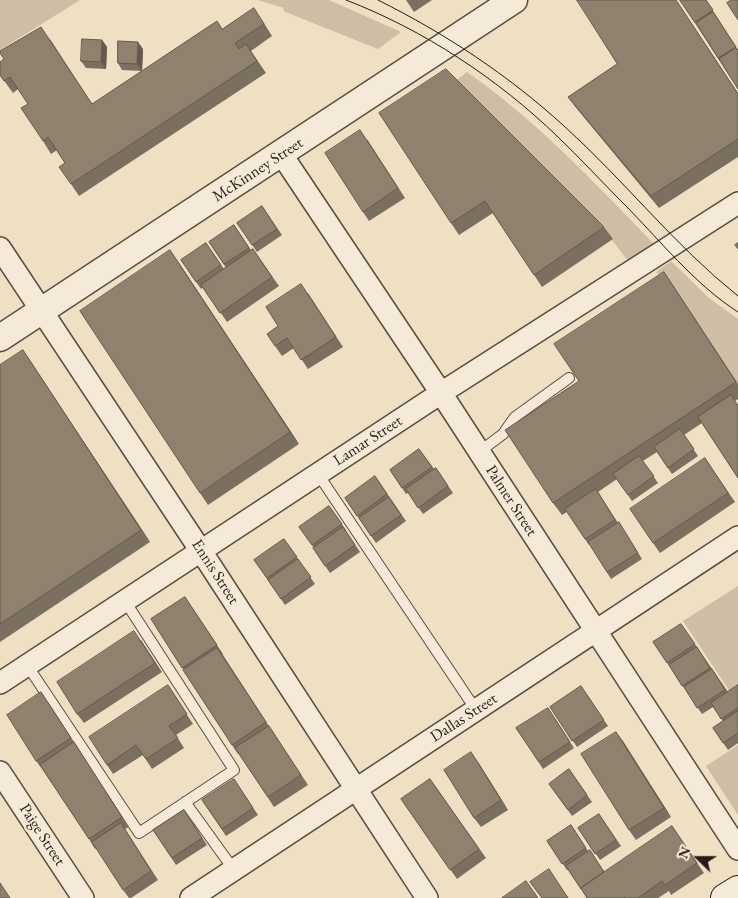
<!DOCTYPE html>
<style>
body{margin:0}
#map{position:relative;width:738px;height:898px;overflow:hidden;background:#efdfc3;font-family:"EB Garamond",serif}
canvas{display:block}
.north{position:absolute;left:673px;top:833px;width:50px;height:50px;-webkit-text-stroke:4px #f5ead8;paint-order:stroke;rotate:292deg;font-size:14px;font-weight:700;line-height:20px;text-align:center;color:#281c11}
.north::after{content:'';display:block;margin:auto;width:18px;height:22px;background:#281c11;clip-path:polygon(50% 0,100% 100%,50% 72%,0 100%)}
</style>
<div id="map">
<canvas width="738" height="898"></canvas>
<div class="north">N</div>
</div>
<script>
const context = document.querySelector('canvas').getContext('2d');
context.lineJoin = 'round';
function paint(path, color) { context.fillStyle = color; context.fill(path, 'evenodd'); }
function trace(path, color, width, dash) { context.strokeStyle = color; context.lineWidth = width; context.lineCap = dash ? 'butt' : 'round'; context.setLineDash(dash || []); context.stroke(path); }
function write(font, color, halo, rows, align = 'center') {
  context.font = font + ' "EB Garamond",serif'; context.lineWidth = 5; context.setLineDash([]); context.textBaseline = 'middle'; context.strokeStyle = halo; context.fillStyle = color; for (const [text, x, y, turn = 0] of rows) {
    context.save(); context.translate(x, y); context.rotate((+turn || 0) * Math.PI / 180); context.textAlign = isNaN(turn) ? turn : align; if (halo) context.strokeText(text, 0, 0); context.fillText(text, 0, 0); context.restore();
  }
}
paint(new Path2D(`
 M0,0H80L0,50Z
 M257,0H329L401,32L378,49L283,11L284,8Z
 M467,72C537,121 595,183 654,244L628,261L612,240L454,82Z
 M671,261L709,298L738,319V384L671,283L656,272Z
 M738,586V693L733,696L683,621Z
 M738,745V815L706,766Z`), '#cdbea5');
const service = new Path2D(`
 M479,452L503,434L515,417L569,378
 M318,474L476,710
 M27,665L139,833L234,770L125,601
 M185,802L234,870`);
const minor = new Path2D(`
 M282,155L441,393L738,849
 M0,248L201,551L427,898
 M0,683L441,393L738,203
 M0,772L83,898
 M191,898L738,537`);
const tertiary = new Path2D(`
 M0,338L514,0`);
const secondary = new Path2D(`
 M725,898L738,890`);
trace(service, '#5a4d3e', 12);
trace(minor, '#5a4d3e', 24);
trace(tertiary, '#5a4d3e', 29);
trace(secondary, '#281c11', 30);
trace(service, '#f5ead8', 10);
trace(minor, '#f5ead8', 21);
trace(tertiary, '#f5ead8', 26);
trace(secondary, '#f5ead8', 28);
trace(new Path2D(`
 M346,0C424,30 498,79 558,137C580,158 601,181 622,202C659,239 694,284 738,312
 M378,0C446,34 508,75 564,126C624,180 674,245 738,296`), '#281c11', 1);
paint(new Path2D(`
 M406,0H432L414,12Z
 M680,0H706L717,17L738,50V89Z
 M262,20L272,36L251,51L266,73L79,196L71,184L65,163L57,150L51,154L43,141L28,104L18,89L13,93L0,75L50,39L92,104L223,29Z
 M102,40L107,47L106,69L86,68L81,61Z
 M143,49L142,71L122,70L118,63Z
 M446,69L604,227L613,239L542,287L493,213L459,235L451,223Z
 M738,93V157L659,208L577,109L568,97Z
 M367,139L405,198L369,221L363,212Z
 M262,206L282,235L257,252L237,223Z
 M234,225L251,250L253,249L279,286L227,322L203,287L201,289L181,260L206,243L224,269L226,268L209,242Z
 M179,263L299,444L208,505L200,493Z
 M672,284L738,384V399L735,401L738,405V478L702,423L684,435L698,456L672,474L657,452L643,461L658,483L632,501L617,479L598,492L618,523L623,529L642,559L611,579L590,545H589L567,512L562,515L553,503L579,381Z
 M308,293L343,347L308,369L294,348L282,356L275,346L278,326Z
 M31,362L150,542L0,642V365Z
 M419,449L434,469L436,468L453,493L423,514L408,493L406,494L390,470Z
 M705,458L735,502L660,553L653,543Z
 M375,476L406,521L376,543L345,498Z
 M329,506L346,530V531L360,552L330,573L313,548H314L299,527Z
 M284,539L315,584L285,605L254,560Z
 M185,597L223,654V655L269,726L308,785L274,807L239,754H238L232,745L151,619Z
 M681,624L728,692L738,685V743L728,750L713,728L723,721L713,707L702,714L653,642Z
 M141,640L162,672L84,723L77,714Z
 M581,686L608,726L577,747L550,707Z
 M174,695L193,724L176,735L184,748L152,769L143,755L113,774L107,765Z
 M48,702L129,827L125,829L158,880L131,898H129L123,890L96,848L95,849L89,839L43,770L36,761Z
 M548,708L574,748L543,769L516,728Z
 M616,732L671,817L636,840L629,830Z
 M478,762L508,810L481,827L474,818Z
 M569,769L592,802L572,816L549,784Z
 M234,779L258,815L226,836L202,800Z
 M430,779L486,858L457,879L401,799Z
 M184,810L207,845L176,865L153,830Z
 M599,814L621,846L600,860L578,828Z
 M571,825L588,851L605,872L672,826L704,873L671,895L669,891L658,898H587L568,870H567L547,841Z`), '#7b6f5f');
paint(new Path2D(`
 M676,0L738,93V94Z
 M102,40L107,47L106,69L101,62Z
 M138,42L143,49L142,71L137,64Z
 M170,250L179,263L299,444L290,432Z
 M664,272L672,284L738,384L736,382Z
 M23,350L31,362L150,542L141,530Z
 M41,692L48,702L129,827L122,817Z
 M616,732L623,741L671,817L664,808Z
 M471,752L478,762L508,810L501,800Z`), '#645a4d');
const building = new Path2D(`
 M577,0H676L738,94V139L651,196L568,97L617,64Z
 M680,0H706L713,10L695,22Z
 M731,0H738V20L727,3Z
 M254,8L264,24L235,43L239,49L246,44L257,61L71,184L59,167L65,163L48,137L43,141L21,108L28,104L10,77L4,81L0,75V62L4,59L0,53V51L41,27L92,104L217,21L222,29Z
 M713,12L736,47L718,58L696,23Z
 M82,39L102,40L101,62L81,61Z
 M118,41L138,42L137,64L118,63Z
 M736,48L738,50V89L719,59Z
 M446,69L604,227L534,275L485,201L451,223L379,113Z
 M360,130L398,188L363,212L325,153Z
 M262,206L277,229L252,245L237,223Z
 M234,225L249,248L224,264L209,242Z
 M206,243L221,265L196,282L181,260Z
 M738,243V249L735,245Z
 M253,249L272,277L220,313L201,285Z
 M170,250L290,432L200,493L80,311Z
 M664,272L736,382L553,503L505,430L579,381L554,344Z
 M301,284L336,337L301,360L287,338L275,346L267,334L278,326L266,307Z
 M23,350L141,530L0,624V365Z
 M731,395L738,406V478L698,417Z
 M680,429L694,449L668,468L654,447Z
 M419,449L432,467L402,488L390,470Z
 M639,456L654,476L628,495L613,474Z
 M705,458L728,493L653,543L630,509Z
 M436,468L448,486L418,508L406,489Z
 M375,476L387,494L357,516L345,498Z
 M596,489L615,520L585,539L565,509Z
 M389,497L401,515L371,536L359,518Z
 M329,506L342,524L312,545L299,527Z
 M619,522L638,553L607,572L588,542Z
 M343,527L355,545L325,566L313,548Z
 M284,539L297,557L267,578L254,560Z
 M298,559L311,577L281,599L268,580Z
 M185,597L217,645L182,668L151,619Z
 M681,624L695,644L667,663L653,642Z
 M134,631L155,663L77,714L57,682Z
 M697,647L710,668L682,686L669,665Z
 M217,648L266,722L232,745L183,670Z
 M712,669L725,690L697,708L684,687Z
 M168,685L187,714L169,726L178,738L146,759L136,745L107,765L89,737Z
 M738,685V708L721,719L711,703Z
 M581,686L604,720L572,741L550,707Z
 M41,692L71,738L36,761L7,715Z
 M548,708L570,742L539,762L516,728Z
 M738,711V733L723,743L713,728Z
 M269,726L301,775L268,797L235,748Z
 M616,732L664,808L629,830L581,754Z
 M74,742L122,817L89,839L40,765Z
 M471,752L501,800L474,818L444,770Z
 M569,769L587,795L568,810L549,784Z
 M234,779L253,808L222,829L202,800Z
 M430,779L479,849L450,870L401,799Z
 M184,810L202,838L172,858L153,830Z
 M599,814L616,840L595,854L578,828Z
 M121,823L151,871L123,890L92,842Z
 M571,825L586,848L562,864L547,841Z
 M672,826L697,863L665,885L662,881L638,898H626L625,897L624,898H587L581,888Z
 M590,850L604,872L581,888V889L566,866Z
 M549,869L568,898H542L530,882Z
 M526,881L538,898H502Z
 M0,883L10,898H0Z`);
paint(building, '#8f816e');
trace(building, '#645a4d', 1);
write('16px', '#281c11', '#f5ead8', [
 ["McKinney Street",258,170,-33],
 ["Lamar Street",368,441,-33],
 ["Palmer Street",511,501,57],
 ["Ennis Street",215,572,57],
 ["Dallas Street",464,718,-33],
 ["Paige Street",42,835,57]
]);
</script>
